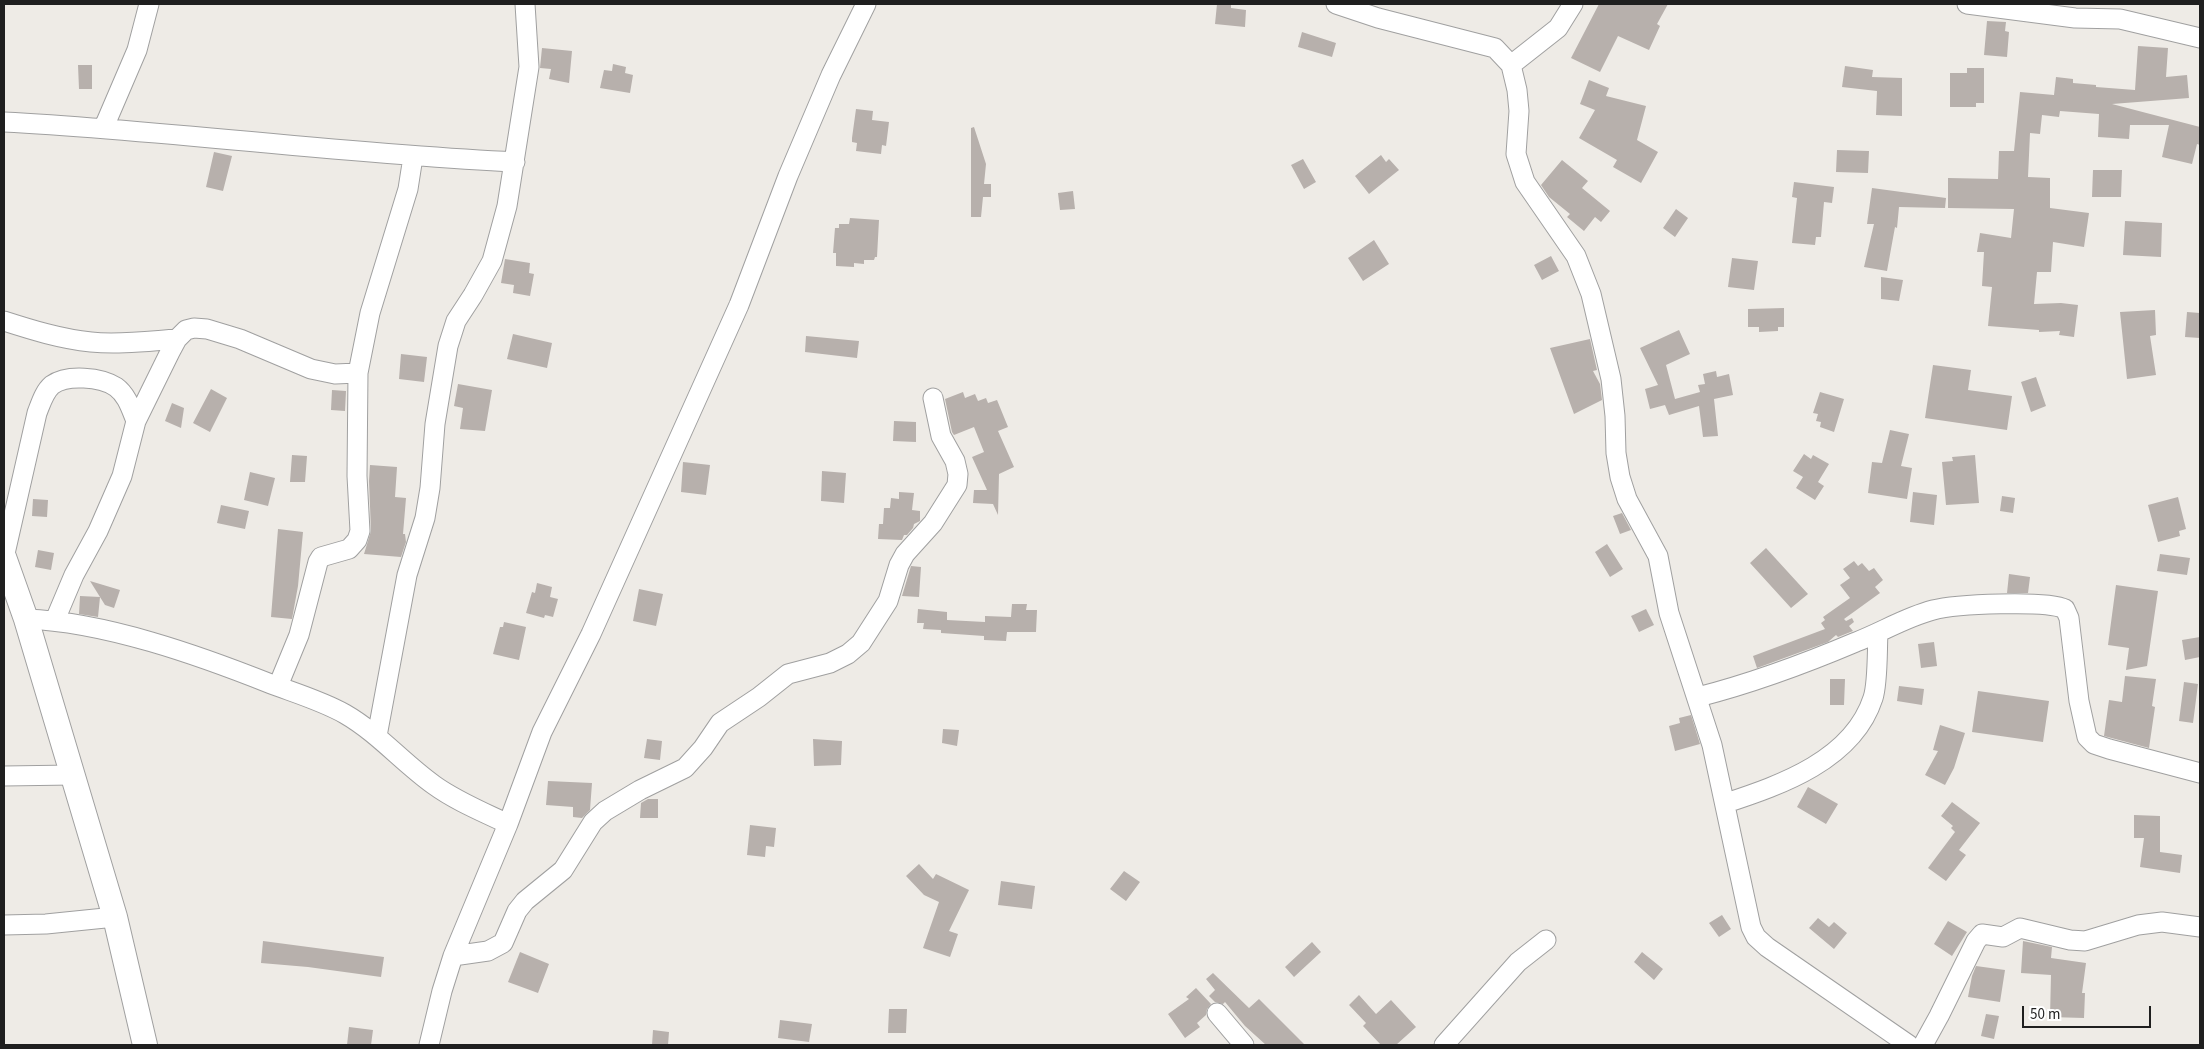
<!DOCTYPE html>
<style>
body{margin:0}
#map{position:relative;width:2204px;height:1049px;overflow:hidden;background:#eeebe6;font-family:"Source Sans 3",sans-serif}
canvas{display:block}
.frame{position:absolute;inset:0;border:5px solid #1f1f1f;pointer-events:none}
.scale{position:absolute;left:2022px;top:1006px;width:129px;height:22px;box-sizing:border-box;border:2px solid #1f1f1f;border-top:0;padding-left:6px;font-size:15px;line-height:18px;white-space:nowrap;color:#1f1f1f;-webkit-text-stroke:4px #fff;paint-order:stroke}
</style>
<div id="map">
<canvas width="2204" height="1049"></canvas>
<div class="frame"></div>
<div class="scale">50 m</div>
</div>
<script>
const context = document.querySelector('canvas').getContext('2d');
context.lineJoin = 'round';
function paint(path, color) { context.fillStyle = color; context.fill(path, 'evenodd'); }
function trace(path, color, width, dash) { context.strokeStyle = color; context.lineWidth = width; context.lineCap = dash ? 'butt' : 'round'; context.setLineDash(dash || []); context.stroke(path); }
paint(new Path2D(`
 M1217,4H1231V8L1246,10L1245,27L1215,24Z
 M1599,4H1668L1657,24L1660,26L1649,50L1618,36L1600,72L1571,58Z
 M1987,21L2006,22L2005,31L2009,32L2007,57L1984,55Z
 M1302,32L1336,43L1332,57L1298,47Z
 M2138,46L2168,48L2166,77L2187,75L2189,98L2112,104L2200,127V145L2197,144L2192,164L2162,157L2169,125H2130L2129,139L2098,137L2099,114L2060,111L2059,117L2042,115L2040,134L2030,133L2028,177L2050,178V208L2089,213L2084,247L2053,242L2051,272H2037L2034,304L2061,303L2078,305L2074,337L2059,335L2060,331L2039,332V330L1988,326L1992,287L1982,286L1984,252H1977L1980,233L2011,238L2014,209L1948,208V178L1998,179L1999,151H2014L2020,92L2054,95L2056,77L2073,79V83L2096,85V87L2135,90Z
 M542,48L572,51L569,83L549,79L551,69L540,68Z
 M613,64L626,67L625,73L633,75L630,93L600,88L604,70L612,71Z
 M78,65H92V89H79Z
 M1845,66L1873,70L1872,77L1902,78V116L1876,115L1877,91L1842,87Z
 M1967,68H1984V103H1976V107H1950V73H1967Z
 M1589,80L1609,88L1606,96L1646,106L1637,140L1658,152L1641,183L1613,167L1617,160L1579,138L1595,110L1580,104Z
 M856,109L873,111L872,120L889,122L886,146L882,145L881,154L856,151L857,143L852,142V138Z
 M974,127L986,164L984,184H991V197H983L981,217H971V128Z
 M1837,150L1869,151L1868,173L1836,172Z
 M214,152L232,156L223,191L206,187Z
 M1381,155L1386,162L1389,159L1399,170L1369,194L1355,176Z
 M1303,159L1316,182L1304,189L1291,165Z
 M1562,160L1588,181L1582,188L1610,211L1601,222L1595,217L1584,231L1567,217L1570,214L1549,197L1541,185Z
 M2093,170H2122L2121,197H2092Z
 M1794,182L1834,187L1832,203L1824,202L1821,237H1816L1815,245L1792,243L1797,198L1792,197Z
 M1872,188L1946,198L1945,208L1899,207L1897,228L1895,227L1887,271L1864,267L1874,224H1867Z
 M1073,191L1075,209L1060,210L1058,193Z
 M1676,209L1688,218L1675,237L1663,228Z
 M850,218L879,220L877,257H875L874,260H864V264L854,263V267L836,266V253H833L835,228H839V224H849Z
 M2125,221L2162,223L2161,257L2123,255Z
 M1374,240L1389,264L1363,281L1348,258Z
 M1551,256L1559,271L1542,280L1534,265Z
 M1732,258L1758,261L1754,290L1728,287Z
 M505,259L530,263L529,273L534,274L530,296L513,293L514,285L501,283Z
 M1881,277L1903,280L1899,301L1881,299Z
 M1784,308V327H1778V331L1759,332V327H1748V309Z
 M2155,310L2156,335L2150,336L2156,375L2127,379L2120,312Z
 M2187,312L2200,313V338L2185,337Z
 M1679,330L1690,354L1666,365L1675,399L1700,392L1698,385L1705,384L1703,374L1716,371L1717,377L1729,374L1733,395L1714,399L1718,436L1703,437L1699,406L1669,415L1665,405L1650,409L1645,389L1658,385L1640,348Z
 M513,334L552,343L547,368L507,359Z
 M806,336L859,341L857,358L805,352Z
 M1590,339L1597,370L1593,371L1600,384L1602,400L1574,414L1550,348Z
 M401,354L427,357L424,382L399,379Z
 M1933,365L1971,370L1968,390L2012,396L2007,430L1925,418Z
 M2036,377L2046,406L2031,412L2021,382Z
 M458,384L492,390L485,431L460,429L463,408L454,406Z
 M211,389L227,398L210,432L193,423Z
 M332,390L346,391L345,411L331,410Z
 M963,392L965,398L975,394L978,401L986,398L988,403L997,400L1008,427L998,431L1014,467L999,474L998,515L993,504L973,503L974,490H987L972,457L984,452L974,427L954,435L952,432L945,399Z
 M1820,392L1844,399L1834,432L1820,427L1821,422L1816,421L1818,414L1813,413Z
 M172,403L184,408L181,428L165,421Z
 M894,421L916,422V442L893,441Z
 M1890,430L1909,434L1901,466L1912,468L1907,499L1868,493L1872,462L1882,463Z
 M1804,454L1811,459L1813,455L1829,464L1818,482L1824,486L1815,500L1796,488L1803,477L1793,471Z
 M292,455L307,456L305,482H290Z
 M1975,455L1979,503L1946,505L1942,462L1953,461L1952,457Z
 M683,462L710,465L706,495L681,492Z
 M370,465L397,467L395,497L406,498L403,534H405L406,542L401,557L364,554L371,531L369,481Z
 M822,471L846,473L844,503L821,501Z
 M250,472L275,478L268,506L244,500Z
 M899,492L914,493L912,510L920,511V521L914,524L913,528L907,535H904L902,540L878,539L879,524H883L884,508H890L891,498L899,499Z
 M1913,492L1937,495L1934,525L1910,522Z
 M2002,496L2015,498L2013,513L2000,511Z
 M2178,497L2186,529L2179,531L2180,536L2158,542L2148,505Z
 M33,499L48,500L47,517L32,516Z
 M221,505L249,511L245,529L217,523Z
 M1622,513L1631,530L1620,534L1613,516Z
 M278,529L303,532L298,586L292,619L271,617Z
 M1607,544L1623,569L1610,577L1595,552Z
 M1766,548L1808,594L1791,608L1750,563Z
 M38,550L54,553L51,570L35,567Z
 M2160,554L2190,558L2187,575L2157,571Z
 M1854,561L1858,566L1862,563L1869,571L1874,568L1883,580L1875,587L1880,593L1844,619L1846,621L1852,618L1854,622L1849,626L1853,631L1838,637L1836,635L1828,642L1757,668L1753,656L1825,629L1821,623L1825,620L1823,617L1850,598L1840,585L1850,578L1843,569Z
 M911,566L921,567L919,597L902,596Z
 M2009,574L2030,577L2028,593H2007Z
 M90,581L120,590L114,608L105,605Z
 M537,583L552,587L550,597L558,599L553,617L545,615L544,618L526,613L532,592L535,593Z
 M2116,585L2158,591L2147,666L2126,670L2129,648L2108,645Z
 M639,589L663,594L656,626L633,621Z
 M80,596L100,597L98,617L79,614Z
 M1012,604H1027L1026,610H1037L1036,632H1007L1006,641L984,640V636L941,633V630L923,629L924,623H917L918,609L947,612V620L985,622V616L1011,617Z
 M1646,609L1654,625L1639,632L1631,616Z
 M504,622L526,627L519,660L493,654L500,627H503Z
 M2200,637V657L2185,660L2182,640Z
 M1934,642L1937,666L1921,668L1918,644Z
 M2125,676L2156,679L2152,706L2155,707L2149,748L2104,736L2109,700L2122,702Z
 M1830,679H1845L1844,705H1830Z
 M2184,682L2198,684L2193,723L2179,721Z
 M1899,686L1924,689L1922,705L1897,701Z
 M1978,691L2049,701L2043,742L1972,732Z
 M1691,715L1700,744L1675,751L1669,726L1680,723L1679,718Z
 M1940,725L1965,733L1954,768L1945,785L1925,775L1938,751L1933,750Z
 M943,729L959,730L957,746L942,743Z
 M647,739L662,741L660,760L644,758Z
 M813,739L842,741L841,765L814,766Z
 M548,781L592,783L590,810L582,818L573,817V807L546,805Z
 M1808,787L1838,804L1826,824L1797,807Z
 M648,799H658V818H640L641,803Z
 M1952,802L1980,823L1959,850L1966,855L1946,881L1928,868L1955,832L1951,828L1953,826L1941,816Z
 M2134,815L2160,816V852L2182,855L2180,873L2140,867L2144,838H2134Z
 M750,825L776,828L774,847L766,846L765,857L747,855Z
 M919,864L933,879L936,874L969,890L949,931L958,934L950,957L923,948L939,902L924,895L906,876Z
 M1124,871L1140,882L1126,901L1110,889Z
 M1001,881L1035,886L1032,909L998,905Z
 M1722,915L1731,929L1719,937L1709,923Z
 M1818,918L1829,927L1834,922L1847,933L1834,949L1809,928Z
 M1948,921L1967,932L1952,956L1934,944Z
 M263,941L384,957L381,977L308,967L261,963Z
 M2023,941L2052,947L2051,958L2086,963L2082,993H2085L2084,1018L2050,1017L2051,975L2021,973Z
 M1312,942L1321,952L1294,977L1285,967Z
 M520,952L549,964L538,993L508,982Z
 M1642,952L1663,969L1654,980L1634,962Z
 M1976,966L2005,970L2000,1002L1968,997L1972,976Z
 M1213,973L1249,1008L1259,999L1305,1045H1266L1245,1026L1225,1002L1223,1004L1215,1002L1209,996L1215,990L1206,979Z
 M1196,988L1211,1004L1207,1009L1206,1015L1197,1023L1200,1027L1185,1038L1168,1014L1189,999L1186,997Z
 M1359,995L1376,1014L1391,1000L1416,1027L1396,1045H1381L1363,1026L1366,1023L1349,1005Z
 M889,1009H907L906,1033H888Z
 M1986,1014L1999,1016L1994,1039L1981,1036Z
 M780,1020L812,1024L809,1042L778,1038Z
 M349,1027L373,1030L371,1045H347Z
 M653,1030L669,1032L668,1045H652Z`), '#b7b0ac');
const minor = new Path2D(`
 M1336,4L1378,18L1495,48L1511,65L1517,90L1519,111L1516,154L1525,182L1576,256L1591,294L1611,379L1615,416L1616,453L1620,477L1627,499L1658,556L1669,613L1712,745L1751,927L1756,937L1767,947L1909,1045
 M1967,4L2075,18L2120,19L2200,38
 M1511,65L1558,28L1573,4
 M4,122C175,131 344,154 515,162
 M104,127L137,50L149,4
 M4,321C32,330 61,339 91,342C119,345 149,341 177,339
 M4,558L37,413C41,403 44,392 52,385C67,374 101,377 116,387C127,395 131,409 136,421
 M26,619C105,622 198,655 271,684C295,693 322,701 345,714C378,733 403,763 434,785C456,801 483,812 508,824
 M55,620L74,575L98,531L122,476L136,421L170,352L177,339L186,330L194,328L207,329L240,339L311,369L335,374L358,373
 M278,686L299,635L318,562L321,557L349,549L357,540L360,531L357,476L358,373L370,313L408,189L413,157
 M1698,697C1753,683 1804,664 1856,642C1882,632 1906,617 1933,610C1955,604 2047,600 2065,609L2069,618L2079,701L2087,737L2094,744L2109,749L2200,773
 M377,736L407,575L425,518L430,488L435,424L448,346L456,321L473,295L492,261L507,206L529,67L525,4
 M4,776L73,775
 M1726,803C1781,785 1853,760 1873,698C1878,683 1877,651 1878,633
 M4,925L46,924L115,917
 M453,956L488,951L503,943L517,911L525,901L563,870L593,822L605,811L640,790L685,768L703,748L720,723L759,697L788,674L830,663L848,654L861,643L888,601L899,565L905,554L933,523L957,485L958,474L955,461L941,436L933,398
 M1217,1013L1244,1045
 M429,1045L442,991L453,956L508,824L542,732L591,634L739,305L788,176L831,75L866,4
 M1444,1045L1518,962L1546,940
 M1923,1045L1939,1016L1976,941L1982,934L2003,937L2020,928L2070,940L2085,941L2138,925L2162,922L2200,927`);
const tertiary = new Path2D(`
 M4,557L26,619L115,917L145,1045`);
trace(minor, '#a0a0a0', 21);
trace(tertiary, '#a0a0a0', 26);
trace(minor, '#fff', 19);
trace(tertiary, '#fff', 24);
</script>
